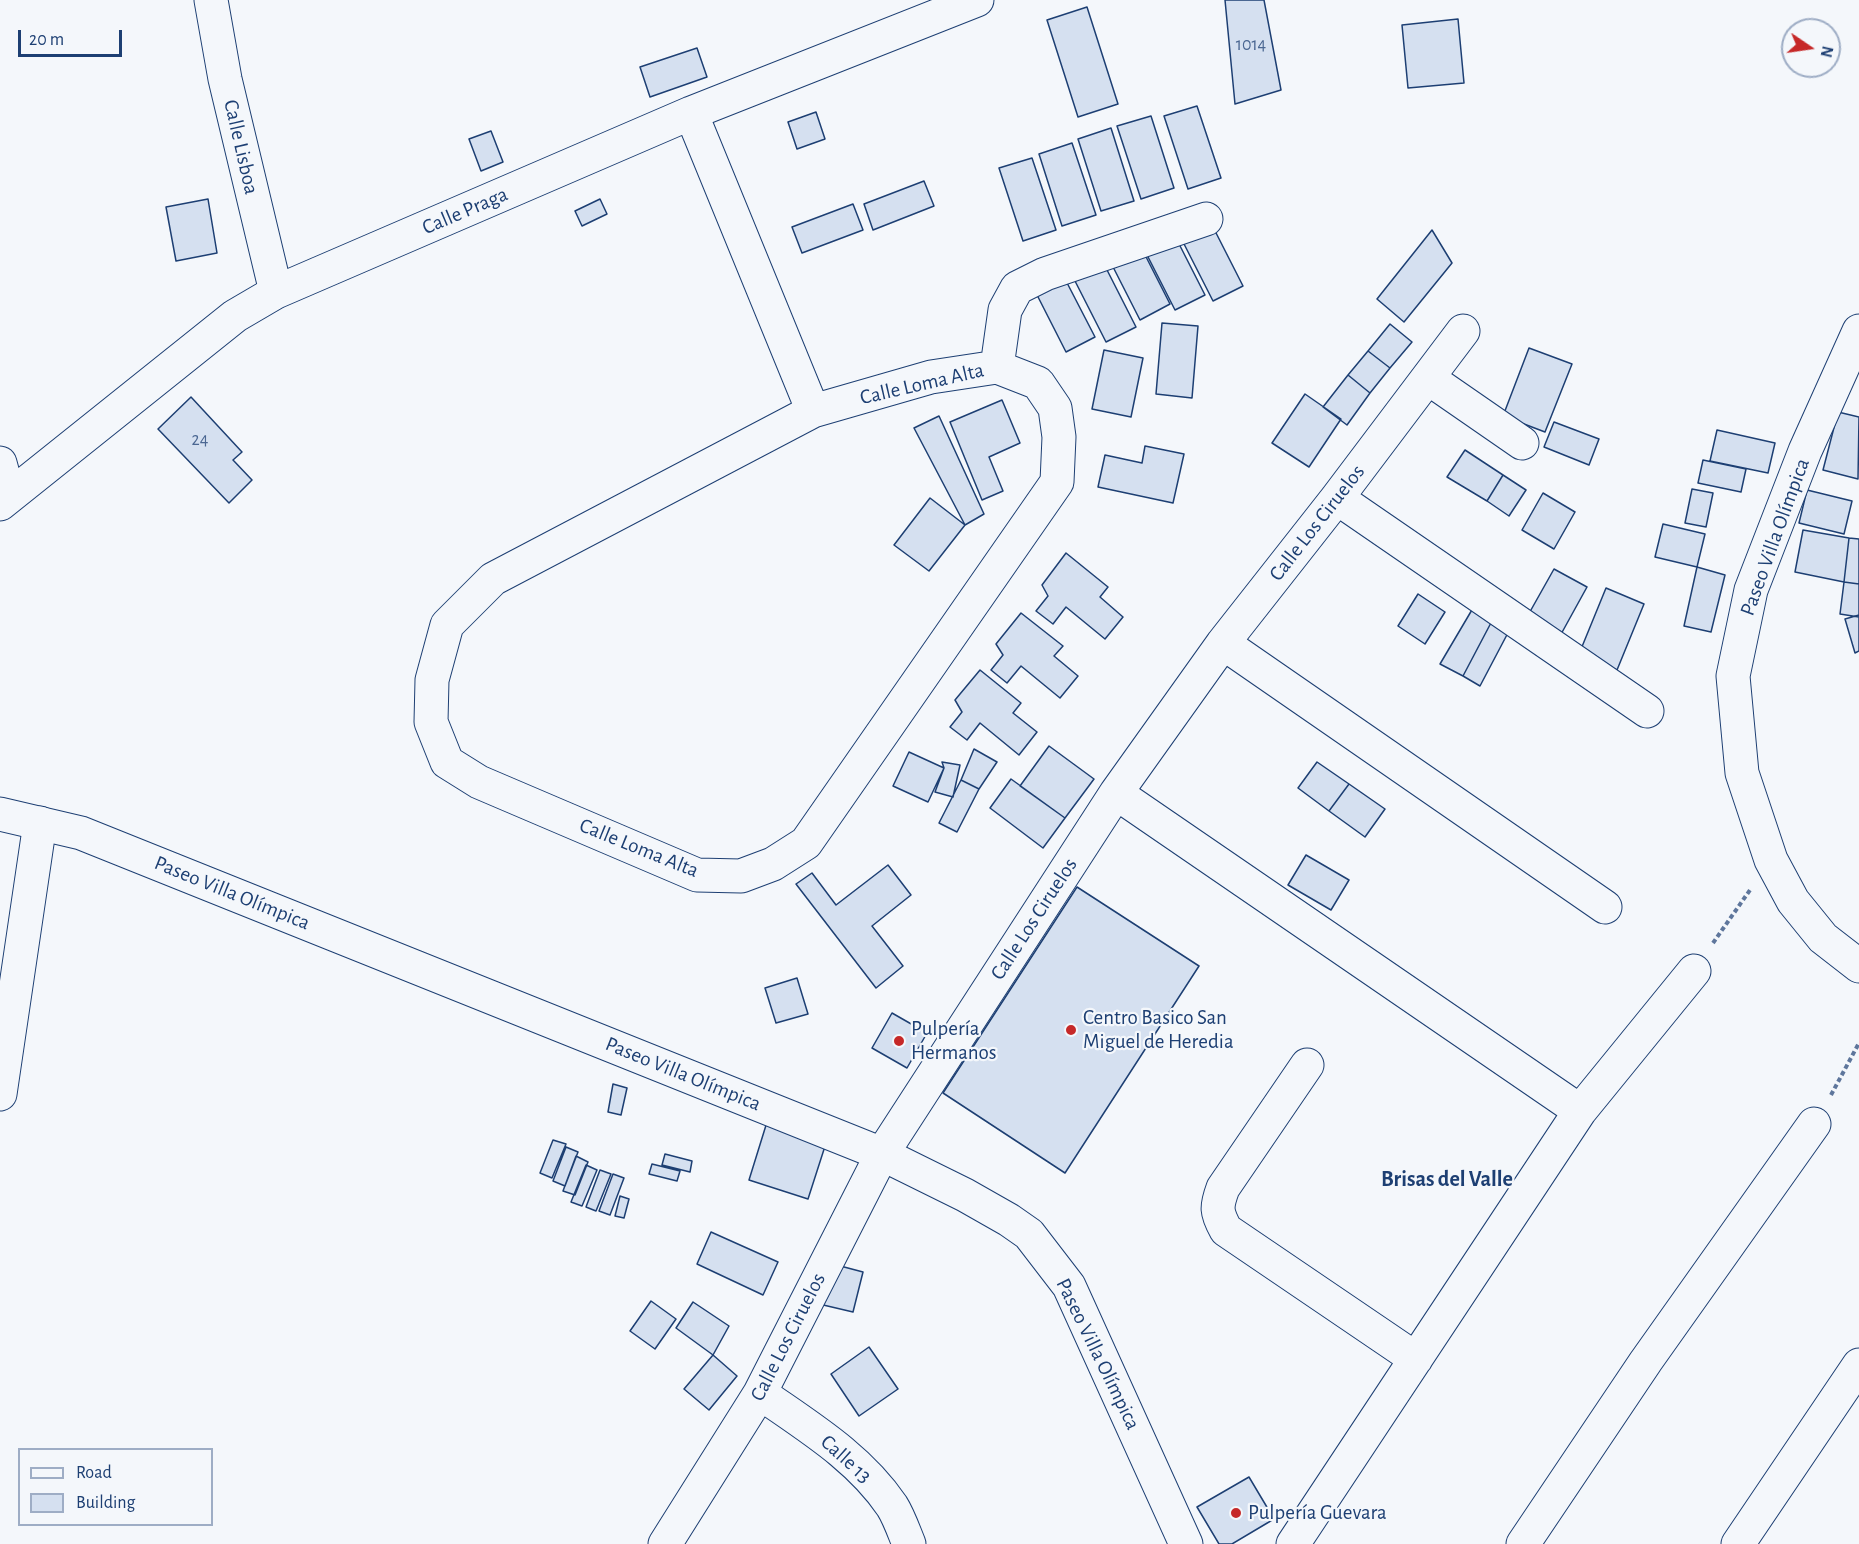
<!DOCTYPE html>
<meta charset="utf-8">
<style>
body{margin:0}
#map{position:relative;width:1859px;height:1544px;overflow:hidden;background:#f4f7fb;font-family:"Alegreya Sans",sans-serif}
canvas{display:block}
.legend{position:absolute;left:18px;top:1448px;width:195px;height:78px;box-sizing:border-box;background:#f4f7fb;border:2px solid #9eadc5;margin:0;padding:8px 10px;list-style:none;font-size:18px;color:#1d3f73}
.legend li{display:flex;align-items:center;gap:12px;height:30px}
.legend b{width:30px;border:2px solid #9eadc5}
.north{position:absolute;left:1781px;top:18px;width:60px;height:60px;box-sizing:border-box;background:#f4f7fb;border:2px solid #9eadc5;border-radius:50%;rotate:103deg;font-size:16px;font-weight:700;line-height:24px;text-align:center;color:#1d3f73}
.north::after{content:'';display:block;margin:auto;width:21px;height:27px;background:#c62828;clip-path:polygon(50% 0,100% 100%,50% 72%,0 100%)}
.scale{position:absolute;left:18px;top:30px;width:104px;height:27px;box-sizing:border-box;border:3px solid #1d3f73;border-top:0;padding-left:8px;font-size:18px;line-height:21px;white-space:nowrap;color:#1d3f73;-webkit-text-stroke:4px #f4f7fb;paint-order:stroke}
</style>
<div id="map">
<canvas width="1859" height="1544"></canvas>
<ul class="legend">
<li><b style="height:8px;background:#f4f7fb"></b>Road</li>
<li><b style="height:16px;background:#d5e0f0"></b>Building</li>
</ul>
<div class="north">N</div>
<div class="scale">20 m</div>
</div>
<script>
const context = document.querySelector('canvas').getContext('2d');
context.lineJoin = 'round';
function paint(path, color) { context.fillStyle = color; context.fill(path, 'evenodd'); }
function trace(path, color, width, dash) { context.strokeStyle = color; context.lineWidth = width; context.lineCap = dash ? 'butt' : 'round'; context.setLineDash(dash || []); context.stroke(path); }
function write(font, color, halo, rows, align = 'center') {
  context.font = font + ' "Alegreya Sans",sans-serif'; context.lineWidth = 4.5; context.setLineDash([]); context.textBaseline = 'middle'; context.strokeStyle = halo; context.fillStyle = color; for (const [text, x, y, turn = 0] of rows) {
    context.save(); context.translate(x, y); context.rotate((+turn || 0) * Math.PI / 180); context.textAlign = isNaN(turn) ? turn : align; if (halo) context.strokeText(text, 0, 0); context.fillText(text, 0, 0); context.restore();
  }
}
const building = new Path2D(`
 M1225,0H1264L1281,90L1235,104Z
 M1087,7L1118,104L1078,117L1047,20Z
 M1458,19L1464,83L1408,88L1402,25Z
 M697,48L707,77L650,97L640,67Z
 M1197,106L1221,178L1188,189L1164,116Z
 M816,112L825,139L797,149L788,122Z
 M1151,116L1174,188L1141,199L1117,126Z
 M1111,128L1134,201L1101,211L1078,139Z
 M491,131L503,162L481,171L469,139Z
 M1072,143L1096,215L1062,226L1039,154Z
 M1032,158L1056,230L1023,241L999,168Z
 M924,181L934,206L873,230L864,204Z
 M208,199L217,253L176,261L166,207Z
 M600,199L607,214L582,226L575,211Z
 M853,204L863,230L802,253L792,227Z
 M1212,225L1243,286L1213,301L1182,240Z
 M1432,230L1452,263L1404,322L1377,299Z
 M1174,234L1205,295L1175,310L1144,249Z
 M1139,243L1170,304L1140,320L1109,259Z
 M1105,266L1136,327L1106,342L1075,281Z
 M1064,277L1095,337L1066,352L1035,291Z
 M1162,323L1198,326L1192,398L1156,394Z
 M1390,324L1412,342L1390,368L1368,351Z
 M1529,348L1572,364L1545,432L1503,416Z
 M1104,350L1143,358L1131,417L1092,409Z
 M1368,351L1390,368L1370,393L1348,375Z
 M1348,375L1370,393L1347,425L1323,407Z
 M1305,394L1341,419L1309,467L1272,443Z
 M191,397L242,452L233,460L252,480L229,503L158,429Z
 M1002,400L1020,443L989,457L1003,491L982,500L950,422Z
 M1838,412L1859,417L1858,479L1823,470Z
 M939,416L984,514L965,525L914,428Z
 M1554,422L1599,439L1589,465L1544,447Z
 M1717,430L1775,443L1768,473L1710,461Z
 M1145,446L1184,454L1173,503L1098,487L1105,455L1142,463Z
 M1465,450L1503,475L1487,501L1447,477Z
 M1703,460L1746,469L1741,492L1698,483Z
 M1503,475L1526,490L1509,516L1487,501Z
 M1692,489L1713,493L1706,527L1685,523Z
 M1807,490L1852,501L1844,534L1799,523Z
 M1543,493L1575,512L1554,549L1522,530Z
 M930,498L965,525L929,571L894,545Z
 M1663,524L1705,534L1697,567L1655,557Z
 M1803,530L1849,538L1844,582L1795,572Z
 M1849,538L1859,539V584L1844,582Z
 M1066,553L1108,587L1100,597L1123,617L1105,639L1066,607L1053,624L1036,611L1048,596L1042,585Z
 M1697,567L1725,575L1711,632L1684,626Z
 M1554,569L1587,587L1560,636L1527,617Z
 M1844,582L1859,584V617L1840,614Z
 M1606,588L1644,604L1617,670L1579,654Z
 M1418,594L1445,612L1425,644L1398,626Z
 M1476,603L1493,619L1463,676L1440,664Z
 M1021,613L1063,646L1054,656L1078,676L1060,698L1021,666L1007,683L991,670L1003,655L996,644Z
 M1859,615V651L1855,653L1845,619Z
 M1493,619L1510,629L1480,686L1463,676Z
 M980,670L1021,703L1013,713L1037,732L1019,755L980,723L967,740L950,727L962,712L955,700Z
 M1049,746L1094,779L1065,818L1020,786Z
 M974,749L997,762L979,789L961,780Z
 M909,752L944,768L928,802L893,786Z
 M942,762L960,765L953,797L935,792L944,768Z
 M1317,762L1349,784L1329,811L1298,788Z
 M1011,779L1065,818L1043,848L990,808Z
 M961,780L979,789L957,832L939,823Z
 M1349,784L1385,809L1365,837L1329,811Z
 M1306,855L1349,880L1331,910L1288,885Z
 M888,865L911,895L872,926L903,966L876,988L796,884L812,873L836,905Z
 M1077,887L1199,966L1065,1173L943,1093Z
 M797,978L808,1014L776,1023L765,988Z
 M892,1013L927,1033L907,1068L872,1048Z
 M613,1084L627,1088L621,1115L608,1112Z
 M767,1122L827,1140L808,1199L749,1180Z
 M553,1140L566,1144L552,1178L540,1173Z
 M566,1147L578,1152L565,1186L553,1181Z
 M665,1154L692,1161L690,1172L662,1165Z
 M576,1156L588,1162L575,1195L563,1191Z
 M652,1164L680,1171L677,1181L649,1174Z
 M586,1165L597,1170L582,1206L571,1202Z
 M600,1170L611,1174L596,1211L586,1207Z
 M613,1174L624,1178L610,1215L599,1211Z
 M620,1196L629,1199L624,1218L615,1216Z
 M711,1232L778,1262L763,1295L697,1264Z
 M829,1263L863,1272L853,1312L819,1304Z
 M651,1301L676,1319L655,1349L630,1331Z
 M693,1302L729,1326L713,1355L676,1328Z
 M869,1347L898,1389L859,1416L831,1374Z
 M713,1355L737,1376L709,1410L684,1389Z
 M1249,1477L1274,1519L1232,1544H1219L1197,1507Z`);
paint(building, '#d5e0f0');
trace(building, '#1d3f73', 1.5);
const minor = new Path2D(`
 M211,0L225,79L276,292
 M691,113L813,411
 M997,367L1038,383L1055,408L1059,437L1057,482L806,843L773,864L741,876L697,875L479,782L447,762L431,722L432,680L447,625L493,579L813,411L931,377Z
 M997,367L1005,310L1017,288L1045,274L1206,219
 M1428,378L1522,443
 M0,463L9,496
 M1337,498L1647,711
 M0,504L235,316L276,292L691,113L977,0
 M1223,643L1605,907
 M1116,793L1580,1111
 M1307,1065L1223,1188C1216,1207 1216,1212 1226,1230L1416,1359
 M0,1094L40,823
 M760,1393C807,1426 859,1457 892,1506C899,1517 904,1532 909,1544
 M665,1544L760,1393L882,1154L1116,793L1223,643L1337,498L1463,331
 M1293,1544L1580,1111L1694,971
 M1523,1544L1646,1361L1814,1124
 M1738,1544L1859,1365`);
const major = new Path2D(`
 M1859,331L1805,451L1751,590L1733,676L1742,773L1771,860L1793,901L1823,938L1859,966
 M0,814L81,833L782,1114L882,1154L965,1195L1009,1220L1029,1234L1069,1286L1186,1544`);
trace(minor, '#1d3f73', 35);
trace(major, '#1d3f73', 35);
trace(new Path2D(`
 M1713,943L1750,890
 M1831,1095L1859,1043`), '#5e769c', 4, [4.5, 3]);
trace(minor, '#f4f7fb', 33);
trace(major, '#f4f7fb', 33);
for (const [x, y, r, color] of [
 [1071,1030,6,"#c62828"],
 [899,1041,6,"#c62828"],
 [1236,1513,6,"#c62828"]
]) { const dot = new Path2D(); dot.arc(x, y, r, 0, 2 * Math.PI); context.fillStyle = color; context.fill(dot); trace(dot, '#f4f7fb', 2); }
write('18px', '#4b6792', null, [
 ["1014",1251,45],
 ["24",200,440]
]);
write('21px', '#1d3f73', '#f4f7fb', [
 ["Calle Lisboa",241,147,77],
 ["Calle Praga",465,211,-23],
 ["Calle Loma Alta",922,384,-13],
 ["Calle Los Ciruelos",1317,523,-52],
 ["Paseo Villa Olímpica",1775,537,-70],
 ["Calle Loma Alta",639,848,22],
 ["Paseo Villa Olímpica",232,893,22],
 ["Calle Los Ciruelos",1034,919,-57],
 ["Paseo Villa Olímpica",683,1074,22],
 ["Calle Los Ciruelos",788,1337,-63],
 ["Paseo Villa Olímpica",1098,1354,64],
 ["Calle 13",846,1459,42]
]);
write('21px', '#1d3f73', '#f4f7fb', [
 ["Centro Basico San",1083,1018],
 ["Miguel de Heredia",1083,1042],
 ["Pulpería",911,1029],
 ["Hermanos",911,1053],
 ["Pulpería Guevara",1248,1513]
], 'left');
write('bold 22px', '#1d3f73', '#f4f7fb', [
 ["Brisas del Valle",1447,1179]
]);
</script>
